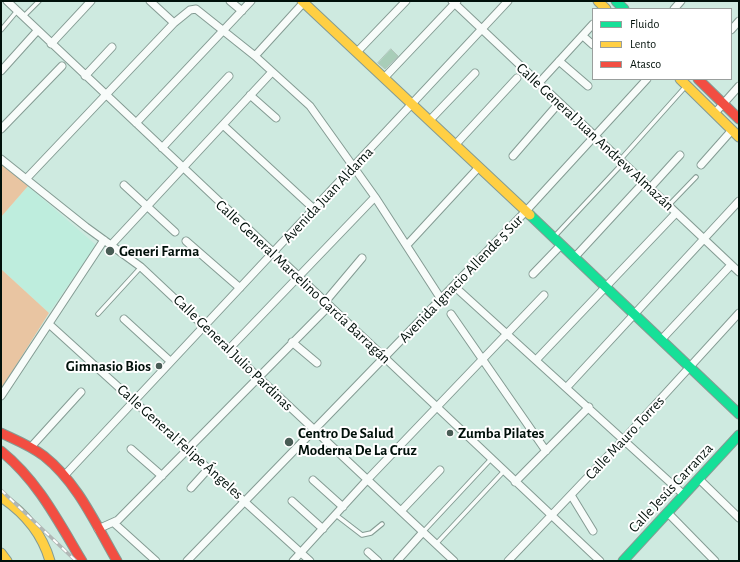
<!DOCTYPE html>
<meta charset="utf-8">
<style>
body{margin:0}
#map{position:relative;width:740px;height:562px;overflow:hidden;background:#ceeae0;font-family:"Alegreya Sans",sans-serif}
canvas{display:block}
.frame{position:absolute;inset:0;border:2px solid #00100a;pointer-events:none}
.legend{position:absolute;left:592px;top:8px;width:140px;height:72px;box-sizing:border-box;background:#fff;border:1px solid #999f9d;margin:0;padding:5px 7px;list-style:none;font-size:12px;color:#00100a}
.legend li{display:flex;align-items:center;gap:8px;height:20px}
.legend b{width:20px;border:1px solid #999f9d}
</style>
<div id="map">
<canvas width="740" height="562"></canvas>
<div class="frame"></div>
<ul class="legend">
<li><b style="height:5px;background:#16e098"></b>Fluido</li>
<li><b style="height:5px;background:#ffcf43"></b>Lento</li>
<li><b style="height:5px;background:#f24e42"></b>Atasco</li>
</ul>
</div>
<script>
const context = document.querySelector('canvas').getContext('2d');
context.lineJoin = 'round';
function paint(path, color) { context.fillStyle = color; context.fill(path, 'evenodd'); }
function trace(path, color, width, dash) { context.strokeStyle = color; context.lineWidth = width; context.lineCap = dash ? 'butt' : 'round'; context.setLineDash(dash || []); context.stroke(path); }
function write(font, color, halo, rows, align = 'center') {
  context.font = font + ' "Alegreya Sans",sans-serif'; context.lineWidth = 4; context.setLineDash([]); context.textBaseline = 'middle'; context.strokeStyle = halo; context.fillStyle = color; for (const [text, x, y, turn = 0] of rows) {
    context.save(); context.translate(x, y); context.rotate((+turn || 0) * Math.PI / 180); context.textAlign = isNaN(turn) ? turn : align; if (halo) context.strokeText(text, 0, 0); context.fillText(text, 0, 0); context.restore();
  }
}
paint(new Path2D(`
 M28,186L96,245L49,313L1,269V217Z`), '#beeddd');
paint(new Path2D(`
 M1,164L28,186L1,217Z
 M1,269L49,313L1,389Z`), '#e9c5a2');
const building = new Path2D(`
 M391,49L398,56L385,69L378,63Z`);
paint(building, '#a8cdb8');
trace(building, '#b0c4ba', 1);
const lane = new Path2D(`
 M23,17L39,1
 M1,30L17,11
 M620,160L686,86
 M669,205L696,177
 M554,237L623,163
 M98,314L141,267
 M336,515L362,535L371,533L382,524
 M423,532L491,459
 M436,544L504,471`);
const street = new Path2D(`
 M7,1L600,561
 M150,1L174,23
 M230,1L242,11
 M452,1L739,272
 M674,9L681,1
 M731,30L739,21
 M583,36L593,45
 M51,44L91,1
 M357,52L406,1
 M255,56L305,1
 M559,61L588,86
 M1,71L37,31
 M85,76L112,47
 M385,77L457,1
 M538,84L593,24
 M250,95L276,118
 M715,113L739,86
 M430,120L475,73
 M136,123L251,1
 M223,125L314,209
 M1,129L62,66
 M456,144L517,78
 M162,148L229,76
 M513,156L559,103
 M1,159L86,227L141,267L454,561
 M701,165L732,130
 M26,179L174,23L190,10L196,9L255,56L310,106L375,197L441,299
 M124,185L175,232
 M650,188L680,155
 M186,241L240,288
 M112,244L272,72
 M407,245L479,167
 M574,258L644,182
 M533,274L561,245
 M454,286L684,495
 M325,302L362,258
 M451,314L546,451
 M124,319L170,361
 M49,324L310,561
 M661,340L731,265
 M292,342L317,363
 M229,349L375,197
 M537,359L676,213
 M567,387L739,201
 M1,396L104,240
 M31,447L81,392
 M131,449L162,476
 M64,476L508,1
 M699,479L739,518
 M313,480L343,507
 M515,482L589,407
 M191,488L209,468
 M571,495L593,531
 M292,501L323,529
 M401,511L440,470
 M668,513L715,561
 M114,523L156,561
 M98,529L118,520L329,306
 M368,552L378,561
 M187,561L526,211L647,79
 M293,561L367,480L544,295
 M397,561L423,532
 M508,561L624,439L739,313`);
const fast = new Path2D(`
 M616,1L624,9
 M530,215L739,414
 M623,561L739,435`);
const slow = new Path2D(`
 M302,1L530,215
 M598,1L606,9
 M680,79L739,137
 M1,497C25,513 42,533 50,561
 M1,553L7,561`);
const jam = new Path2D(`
 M698,79L739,119
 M1,433C16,440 31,446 44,456C78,483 96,525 117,561
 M1,451C38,481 58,521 82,561`);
trace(lane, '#849b93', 5.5);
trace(street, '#849b93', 9);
trace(fast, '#849b93', 11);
trace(slow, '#849b93', 11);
trace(jam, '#849b93', 11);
trace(lane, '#f8fcfa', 3.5);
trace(street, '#f8fcfa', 7);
trace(fast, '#16e098', 9);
trace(slow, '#ffcf43', 9);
trace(jam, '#f24e42', 9);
const rail = new Path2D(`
 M1,490L76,561`);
trace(rail, '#b1b8b6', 3.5);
trace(rail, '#fff', 2, [6]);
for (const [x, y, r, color] of [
 [110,251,5,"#485c55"],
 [159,366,4,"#485c55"],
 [450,433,4,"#485c55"],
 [289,442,5,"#485c55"]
]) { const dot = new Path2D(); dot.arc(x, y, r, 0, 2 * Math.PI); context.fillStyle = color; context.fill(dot); trace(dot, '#fff', 1.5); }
write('15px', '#00100a', '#fff', [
 ["Calle General Juan Andrew Almazán",595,137,43],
 ["Avenida Juan Aldama",328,195,-47],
 ["Avenida Ignacio Allende 5 Sur",461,279,-46],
 ["Calle General Marcelino García Barragán",303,282,43],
 ["Calle General Julio Pardinas",233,353,44],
 ["Calle Mauro Torres",625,438,-47],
 ["Calle General Felipe Ángeles",180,442,42],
 ["Calle Jesús Carranza",671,488,-47]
]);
write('bold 15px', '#00100a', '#fff', [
 ["Generi Farma",119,251],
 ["Gimnasio Bios",151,366,"right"],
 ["Centro De Salud",298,433],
 ["Moderna De La Cruz",298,450],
 ["Zumba Pilates",458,433]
], 'left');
</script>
